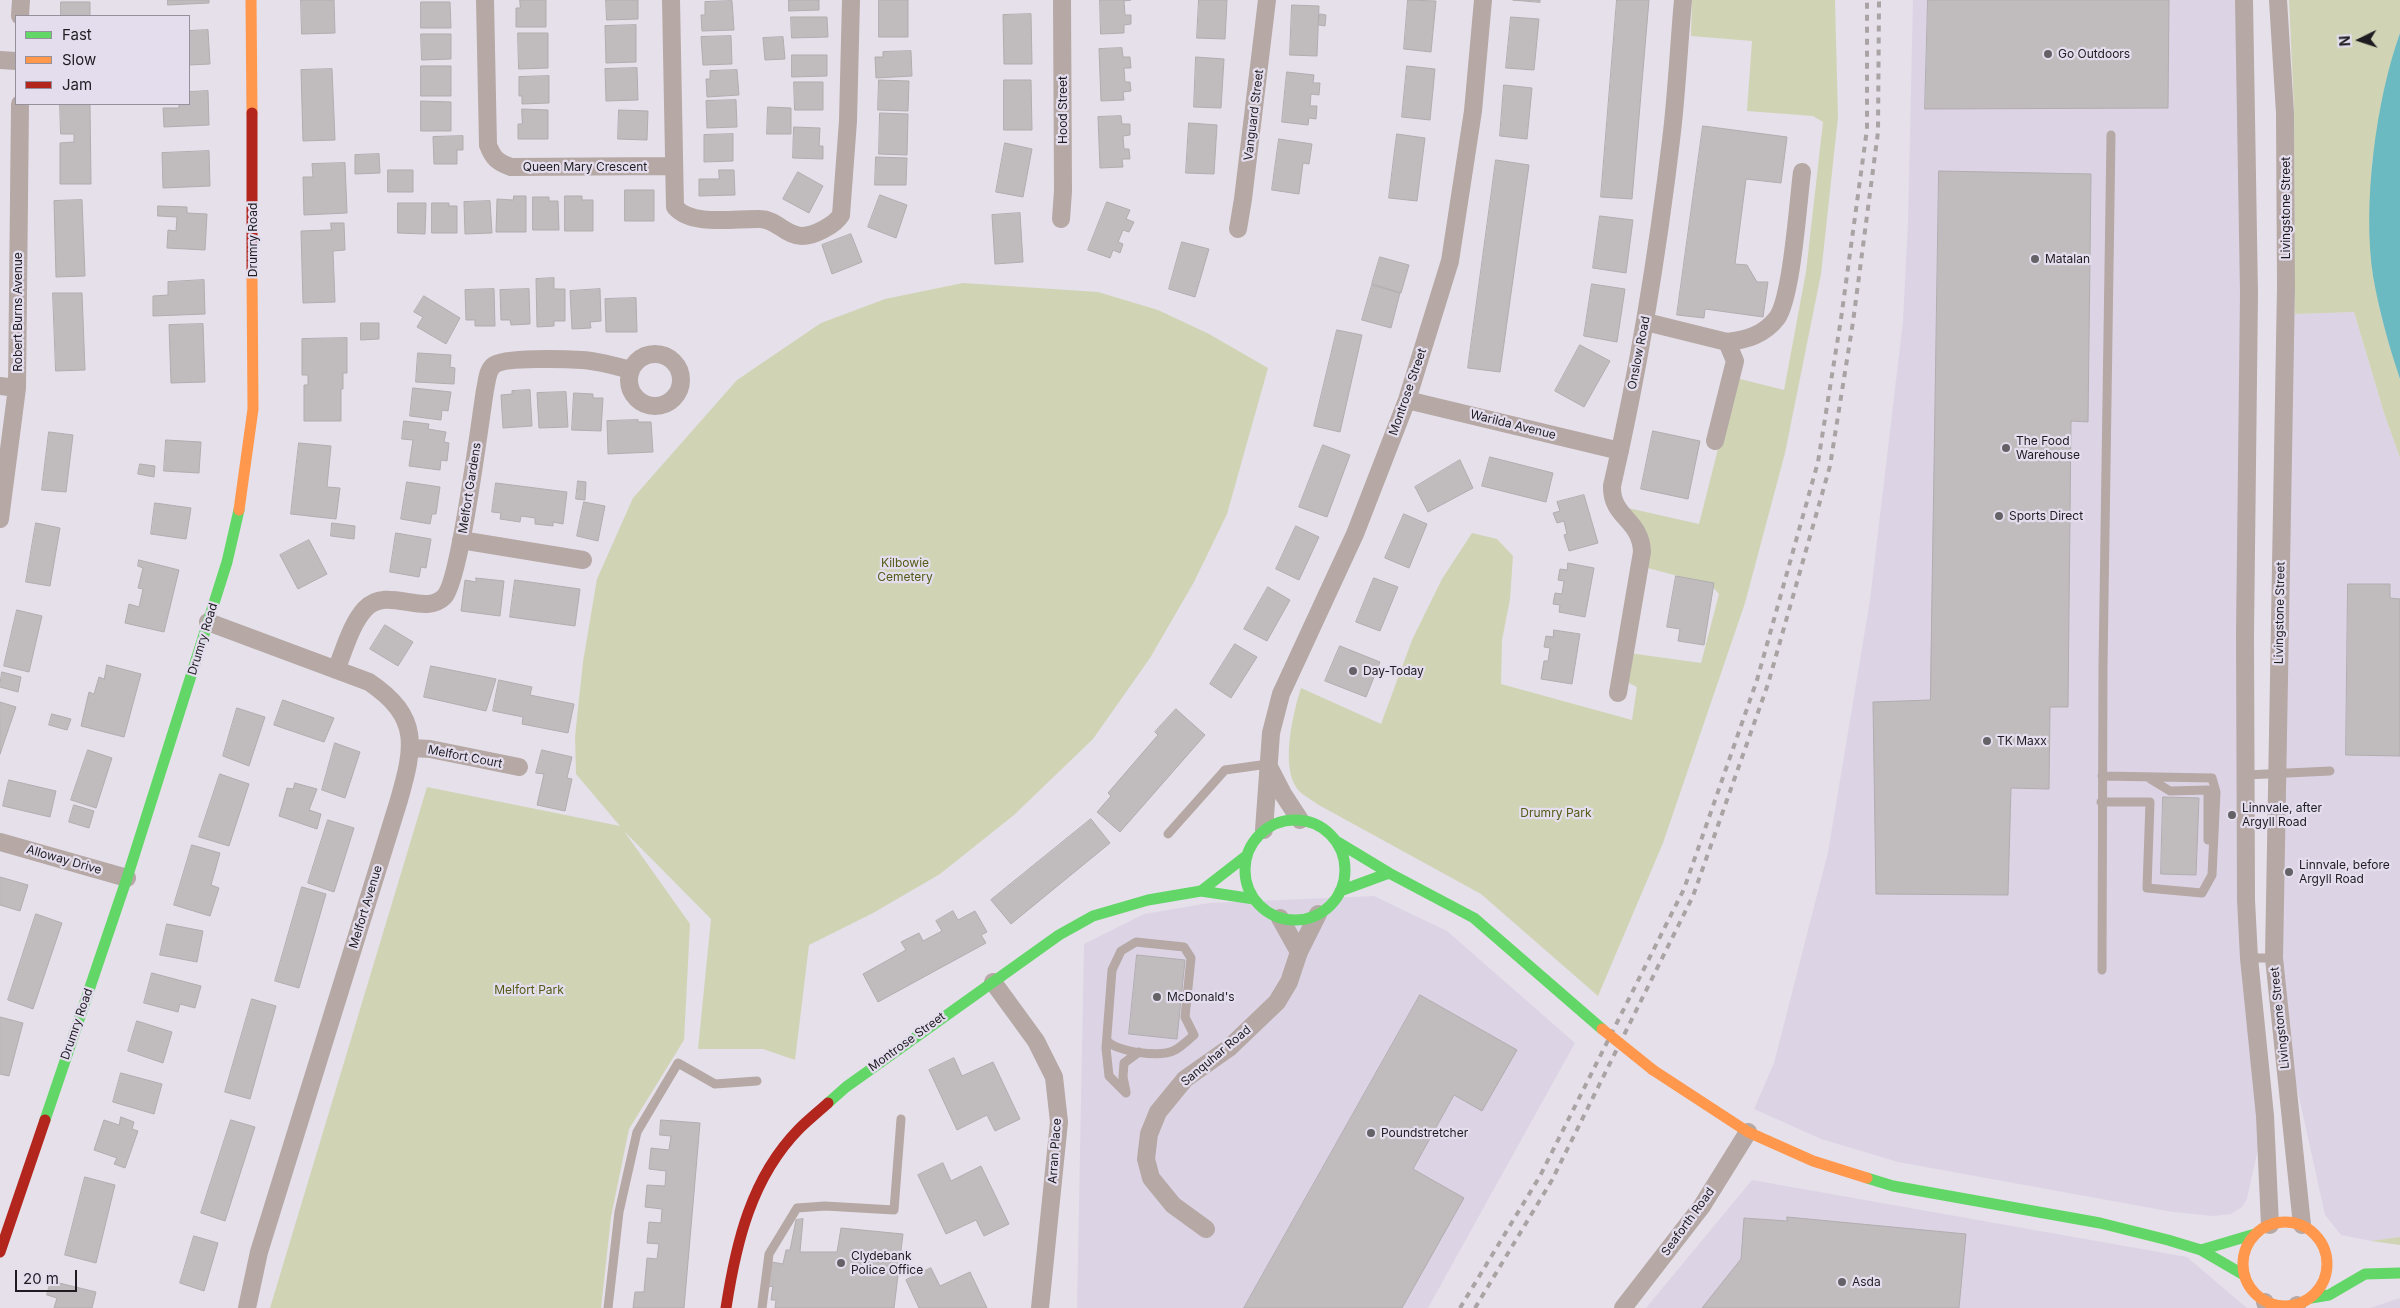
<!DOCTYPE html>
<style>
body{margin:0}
#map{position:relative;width:2400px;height:1308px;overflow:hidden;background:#e5e0ea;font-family:Inter,sans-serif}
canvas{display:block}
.legend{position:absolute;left:15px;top:15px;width:175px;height:90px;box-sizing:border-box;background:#e4dded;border:1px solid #95909b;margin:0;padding:6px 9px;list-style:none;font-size:15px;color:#1e1c21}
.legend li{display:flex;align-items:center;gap:10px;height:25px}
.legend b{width:25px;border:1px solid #95909b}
.north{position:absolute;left:2335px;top:15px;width:50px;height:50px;-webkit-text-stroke:4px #e4dded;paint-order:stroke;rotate:266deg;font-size:14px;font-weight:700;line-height:20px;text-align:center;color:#1e1c21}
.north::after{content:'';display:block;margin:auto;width:18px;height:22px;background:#1e1c21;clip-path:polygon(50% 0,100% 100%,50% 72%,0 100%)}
.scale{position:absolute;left:15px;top:1270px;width:62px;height:22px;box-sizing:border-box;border:2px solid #1e1c21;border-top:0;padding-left:6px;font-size:15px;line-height:18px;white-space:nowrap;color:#1e1c21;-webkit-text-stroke:4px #e4dded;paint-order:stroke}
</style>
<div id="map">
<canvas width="2400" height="1308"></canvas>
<ul class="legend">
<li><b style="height:6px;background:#63d668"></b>Fast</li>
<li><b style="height:6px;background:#ff974d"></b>Slow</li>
<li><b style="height:6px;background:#b3261e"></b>Jam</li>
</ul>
<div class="north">N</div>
<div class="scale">20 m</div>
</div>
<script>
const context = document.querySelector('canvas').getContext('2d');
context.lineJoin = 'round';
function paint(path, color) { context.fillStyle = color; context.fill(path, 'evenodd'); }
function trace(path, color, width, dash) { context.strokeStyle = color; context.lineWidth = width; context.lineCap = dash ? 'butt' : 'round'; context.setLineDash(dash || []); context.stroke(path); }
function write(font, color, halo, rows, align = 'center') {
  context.font = font + ' Inter,sans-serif'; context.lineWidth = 4.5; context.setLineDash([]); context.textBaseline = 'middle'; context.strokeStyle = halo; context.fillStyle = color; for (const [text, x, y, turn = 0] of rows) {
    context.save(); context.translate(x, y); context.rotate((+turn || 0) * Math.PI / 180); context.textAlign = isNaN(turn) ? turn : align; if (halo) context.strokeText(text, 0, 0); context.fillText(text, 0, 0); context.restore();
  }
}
paint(new Path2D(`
 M1913,0H2244L2245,710L2265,1116L2247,1199L2242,1207L2231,1214L2213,1216L2173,1212L1898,1162L1821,1139L1754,1109L1774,1063L1828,852L1870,600L1903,321L1908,221Z
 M2354,312L2384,413L2400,458V1238L2371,1241L2341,1235L2325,1215L2280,1011L2286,314Z
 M1374,896L1447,931L1575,1043L1428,1308H1077L1084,944L1144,914L1209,903Z
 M1752,1180L2187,1257L2247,1308H1646Z
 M2400,1298V1308H2370Z`), '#dcd4e5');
paint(new Path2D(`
 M1692,0H1835L1838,117L1821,274L1785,453L1745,603L1663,843L1598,996L1481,894L1317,804C1311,799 1300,794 1296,787C1281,764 1293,713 1301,688L1381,724L1412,640L1442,579L1472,533L1497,539L1513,556L1510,599L1502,640L1501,684L1632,720L1637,687L1625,681L1629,653L1701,663L1719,594L1711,585L1648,568L1628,508L1699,524L1736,378L1784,390L1806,272L1823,122L1813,116L1747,111L1752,41L1691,36Z
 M2289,0H2400V33L2395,48L2372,162L2370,237L2373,275L2381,315L2400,379V458L2384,413L2354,312L2295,314L2294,108Z
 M963,283L1098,292L1158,310L1209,334L1268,368L1227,514L1194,582L1150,658L1093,739L1014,815L940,874L873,913L809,945L795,1060L763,1049H698L711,919L624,831L690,924L684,1040L629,1129L611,1217L601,1308H270L427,787L620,826L576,774L575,737L583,662L597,579L633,498L737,380L821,323L885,299Z
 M2400,1237V1245L2371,1241Z`), '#d0d4b4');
paint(new Path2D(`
 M2400,33V379C2389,346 2379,311 2373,276C2362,205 2376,100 2400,33Z`), '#6bb9c1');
const building = new Path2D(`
 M168,0H209V3L168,5Z
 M301,0H334L335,33L302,34Z
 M520,0H546V27H516V8H520Z
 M606,0H638V19L607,20Z
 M789,0H819V10L789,11Z
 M879,0H908V37H879Z
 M1100,0H1131L1124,1L1125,15H1131V24L1124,25V33L1101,34Z
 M1199,0H1227L1225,39L1197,38Z
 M1408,0L1436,1L1431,52L1404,49Z
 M1513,0H1540V2Z
 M1617,0H1649L1632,199L1601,197Z
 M1928,0H2169L2168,108L1925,109Z
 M732,1L734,30L702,31L701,15H705V2Z
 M61,2H90V16H61Z
 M421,2H450L451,28H421Z
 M1292,5L1319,6L1317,56L1290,55Z
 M1031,14L1032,64H1004L1003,15Z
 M1320,14L1326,15L1325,26L1319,25Z
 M791,17H827L828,37L792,38Z
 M1511,17L1539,19L1534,70L1506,68Z
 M636,25V62L606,63L605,26Z
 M208,30L210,64L189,65V31Z
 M518,33H548V68L519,69Z
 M421,34H451V59L422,60Z
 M731,36L732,64L703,65L701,37Z
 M783,37L785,59L765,60L763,38Z
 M1122,48L1123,57H1130L1131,68H1124L1125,82H1130L1131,91L1123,92L1124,100L1101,101L1099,49Z
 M911,51L912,76L876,78L875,57H883V52Z
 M792,55H827V76L792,77Z
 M1196,57L1224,59L1221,108L1194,107Z
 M421,66H451V96H421Z
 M1407,66L1435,69L1430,120L1402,117Z
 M637,68L638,100L606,101L605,69Z
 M332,69L335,140L303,141L301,70Z
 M737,70L739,95L707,97L706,79H710V71Z
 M1287,72L1314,75L1313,83H1320L1319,95L1311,94L1310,106H1317L1316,119L1309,118L1308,125L1282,122Z
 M549,76V103L522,104V96H519V77Z
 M879,80L909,81L908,111L878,110Z
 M1004,80H1031L1032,130H1004Z
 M794,82H823V110H795Z
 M1504,85L1532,88L1527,139L1500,136Z
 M208,91L209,125L164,127L163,108H179V104H189V92Z
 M736,100L737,127L707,128L706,101Z
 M421,101L451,102V131H421Z
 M60,104H90L91,184H60V143L74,142V134H61Z
 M768,107L791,108V134H767Z
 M522,109L548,110V139H518V124H522Z
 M619,110L648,111L647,140L618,139Z
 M880,113L908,114L907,155L879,154Z
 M1121,116L1122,124H1130V135L1123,136L1124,149H1129L1130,159H1122L1123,167L1100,168L1098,117Z
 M1189,123L1217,125L1214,174L1186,173Z
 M1703,126L1787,137L1781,183L1746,179L1735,264L1747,265L1757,282H1768L1763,317L1705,309L1704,318L1677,315Z
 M794,127L820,128L819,146H823V159L793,158Z
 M733,134V161L704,162V135Z
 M1397,134L1425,138L1417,201L1389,198Z
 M463,136V150H457V164H434L433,137Z
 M1279,139L1312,144L1309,164L1303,163L1299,194L1272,190Z
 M1005,143L1032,149L1023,197L996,192Z
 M209,151L210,186L163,188L162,153Z
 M379,154L380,173L355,174V155Z
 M876,157L907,158L906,185H875Z
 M1496,160L1529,165L1500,372L1468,368Z
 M345,163L347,213L304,215L303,177H313L312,164Z
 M388,170H413V192H388Z
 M719,170H734L735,195L699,196V179H719Z
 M1939,171L2091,174L2088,422L2071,421L2068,707H2050L2049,789L2011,788L2008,895L1876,894L1873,702L1930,700Z
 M798,172L823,186L809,213L783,199Z
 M625,190H654V221H625Z
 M880,195L907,205L896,238L868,227Z
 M514,196H526V232H496L497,199L513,200Z
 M565,196H582V200H593V231H565Z
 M533,197H549V201H558L559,230H533Z
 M82,200L85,276L56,277L54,201Z
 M490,201L492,233L465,234L464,202Z
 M1107,202L1130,210L1126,219L1134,222L1129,232L1123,230L1118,242L1123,244L1120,253L1113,250L1110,258L1088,250Z
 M398,203H426L425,234L398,233Z
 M432,203H449V206H457V233H432Z
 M158,206L187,207V213L207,214L205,250L167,248L168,230L176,231L177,217L158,216Z
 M1020,213L1023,262L995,264L992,215Z
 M1600,216L1633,220L1626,273L1593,268Z
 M331,223H344L345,250L333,251L335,302L303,303L301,231L331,230Z
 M851,234L862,262L832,274L822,245Z
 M1182,242L1209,249L1195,297L1169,289Z
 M1380,257L1409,265L1401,293L1372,284Z
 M554,278V289H565V321H554V326L537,327L536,279Z
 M204,280L205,314L153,316V296L168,295V282Z
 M1592,284L1625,289L1617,342L1584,336Z
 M1372,285L1400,293L1391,328L1362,320Z
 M494,289L495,326H475V320H466L465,290Z
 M529,289L530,324L511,325L510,320H501L500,290Z
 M600,289L601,321L590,322L591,328L572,329L570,291Z
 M53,293H82L85,370L56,371Z
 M424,296L460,318L446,344L417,327L423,317L414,312Z
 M636,298L637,332H606L605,299Z
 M361,323H379V339L361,340Z
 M203,324L205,382L171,383L169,325Z
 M1337,330L1362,335L1340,432L1314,426Z
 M347,338V373H343V389H341V421H304V385H308V375H302V339Z
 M1580,345L1610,361L1584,407L1555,391Z
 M418,353L451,355L450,367L455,368L454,384L416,382Z
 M413,388L451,392L448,411L442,410L441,420L410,416Z
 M530,390L532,426L503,428L501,395L512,394V391Z
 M566,392L568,427L539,428L537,393Z
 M574,393L593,394V398H603L601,431L572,430Z
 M638,420V422H651L653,452L608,454L607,421Z
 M404,421L429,424L428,429L446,432L444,442L449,443L447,461L441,460L440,470L409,466L413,440L402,439Z
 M1653,431L1700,441L1688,499L1641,489Z
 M49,432L73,435L66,492L42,490Z
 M166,440L201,442L199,473L164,471Z
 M299,443L331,446L327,487L340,488L336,519L291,514Z
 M1323,445L1350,455L1327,517L1299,507Z
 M1490,457L1553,473L1546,502L1482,486Z
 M1460,460L1473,488L1428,512L1415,487Z
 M140,464L155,466L154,477L138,474Z
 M578,481L586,482L585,500L576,499Z
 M407,482L440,487L436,514H432L430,524L401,519Z
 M496,483L567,492L563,524L553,522V526L535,524V518L521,516L520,522L500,519L501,513L492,512Z
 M1584,495L1598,543L1569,551L1564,535L1567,534L1564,521L1557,523L1553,513L1560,511L1557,502Z
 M584,502L605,506L598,541L577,536Z
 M155,503L191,508L186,539L151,534Z
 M1404,514L1427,524L1409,568L1385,558Z
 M36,523L60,528L50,586L26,582Z
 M332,523L355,526L354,539L331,536Z
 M1296,526L1319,537L1299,580L1276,569Z
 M396,533L431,539L426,568L421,567L419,577L390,572Z
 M309,540L327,574L298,589L280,555Z
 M139,560L179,570L164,632L125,623L129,604L139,607L143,589L138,588L143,568L138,566Z
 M1568,563L1594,568L1585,617L1559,612L1560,605L1553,604L1555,593L1562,594L1564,581L1558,580L1560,569L1567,570Z
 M1676,576L1714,583L1704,645L1678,641L1680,629L1667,627Z
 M476,578L504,581L500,616L461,611L465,580L476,582Z
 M1374,578L1398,587L1380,631L1356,622Z
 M515,580L580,589L575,626L510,617Z
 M2348,584H2390V598L2400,599V756L2346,755Z
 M1268,587L1290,600L1267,641L1244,629Z
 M17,610L42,616L29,672L4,666Z
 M385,625L413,642L398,666L370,649Z
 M1554,630L1580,634L1572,684L1541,679L1544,661H1548L1550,648L1544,647L1546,636L1553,637Z
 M1235,644L1257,657L1231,698L1210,684Z
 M1340,646L1380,662L1366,697L1325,681Z
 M107,665L141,674L124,737L81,726L89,692L94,694L99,677L104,679Z
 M431,666L496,679L486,711L424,697Z
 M2,672L21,677L18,692L0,687Z
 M499,680L532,687L530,695L574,704L568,733L522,724L523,717L493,711Z
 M283,700L334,718L324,742L274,725Z
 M0,702L16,707L0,754Z
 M237,708L265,717L249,766L223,756Z
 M1176,709L1205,735L1120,832L1097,812L1111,796L1108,793L1158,735L1155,732Z
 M52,714L71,719L67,730L49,725Z
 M335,743L360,752L345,798L322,790Z
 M88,750L112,758L96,808L71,800Z
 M542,750L572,757L567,778L572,779L565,811L537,805L544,774L536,773Z
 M220,774L249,784L229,846L199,837Z
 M9,780L56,791L50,817L3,806Z
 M295,783L317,789L309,810L321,814L317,829L279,816L287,788L293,789Z
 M2163,797L2199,798L2196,875L2161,874Z
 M74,805L94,811L89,828L69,822Z
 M1091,819L1110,843L1011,924L991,900Z
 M328,820L354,828L334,892L308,883Z
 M192,845L220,853L211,885L219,888L210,916L174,905Z
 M0,877L28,885L20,911L0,905Z
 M302,887L326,894L299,988L275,981Z
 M953,911L958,920L975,911L987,932L981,935L986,943L878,1002L863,974L906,950L901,942L919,933L923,941L942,931L936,921Z
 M36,914L62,923L33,1009L8,1000Z
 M167,924L203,931L197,962L160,955Z
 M1137,955L1185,960L1177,1039L1129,1034Z
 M152,973L201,986L195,1008L180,1004L178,1012L144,1003Z
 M1420,995L1517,1050L1482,1111L1454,1095L1413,1169L1464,1198L1402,1308H1244Z
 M252,999L276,1006L250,1099L225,1092Z
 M0,1017L23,1023L9,1076L0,1074Z
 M137,1021L172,1032L163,1063L128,1051Z
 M954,1058L962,1076L993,1062L1020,1119L995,1131L987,1115L957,1130L929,1070Z
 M121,1073L162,1084L154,1114L113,1102Z
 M121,1117L134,1122L132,1129L138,1131L125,1168L114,1164L117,1158L94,1150L104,1120L119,1125Z
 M231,1120L255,1127L225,1221L201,1213Z
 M661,1120L700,1123L684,1308H633L635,1292H644L647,1258L657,1259L659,1244L647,1243L649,1222L661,1223L662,1209L645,1207L647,1185L665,1186L666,1171L649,1169L651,1148L669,1150L671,1136L660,1135Z
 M943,1163L951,1181L981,1166L1009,1224L984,1236L976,1220L946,1234L918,1175Z
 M85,1177L115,1185L96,1263L65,1255Z
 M1787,1217L1966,1234L1959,1308H1702L1741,1259L1744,1218L1787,1221Z
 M803,1219L800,1252H837L841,1228L903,1234L894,1308H775L776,1300H771L773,1286L768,1287L772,1262L783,1264L786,1250H790L796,1220Z
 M194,1236L218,1243L204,1291L180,1283Z
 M931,1268L940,1286L970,1272L987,1308H919L906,1280Z
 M51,1281L96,1292L92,1308H54L57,1298L47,1295Z`);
paint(building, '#c0bcbe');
trace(building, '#b1adaf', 1);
trace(new Path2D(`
 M2246,775L2330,771
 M2147,777L2170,791L2208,790V840
 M2101,802H2150L2147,888L2202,893L2212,875L2216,792L2212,778L2102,776
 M1168,834L1225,770L1268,764
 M2249,958H2274
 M2102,970L2103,666L2111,135
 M1107,1041C1119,1052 1160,1058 1175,1050C1182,1046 1188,1040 1194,1035L1185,1017L1191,958L1184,947L1136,942L1121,951L1112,970L1106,1048L1109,1076L1126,1093
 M1126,1092L1123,1077L1124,1063L1139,1052
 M608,1308L619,1212L637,1132L678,1063L715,1084L757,1081
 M762,1308L769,1254L797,1208L825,1206L894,1210L901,1119`), '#b5a8a5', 9);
trace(new Path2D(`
 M485,0L488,145C493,158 497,162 511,167L673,166
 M671,0L675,207C692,227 736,218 760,219C776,219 786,236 802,236C814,236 835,225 841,215L848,121L851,0
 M2244,0L2249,293L2245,634L2246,900L2249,958L2265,1116L2270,1225
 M2278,0L2285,113L2286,287L2274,958L2302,1225
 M20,16L21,0
 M0,60L16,61
 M1061,219L1063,191L1062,0
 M1238,229L1243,199L1267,0
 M1646,322L1727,342L1735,361L1715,441
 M1727,342C1746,340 1764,335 1777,318C1792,297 1798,202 1802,172
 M629 380a26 26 0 1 1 52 0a26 26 0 1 1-52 0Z
 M0,386L17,388
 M1407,400L1620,451
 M0,519L17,388L20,104
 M461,540L583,560
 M208,622L369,682C421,717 414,747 399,800L259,1252L247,1308
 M336,670C344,651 351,624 365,609C387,585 424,617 444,597C460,582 480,421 485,390C487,382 487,370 494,365C504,357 567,359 582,360C598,361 615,366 631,370
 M1618,693L1642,552C1641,519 1611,518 1612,486C1639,369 1658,251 1672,132C1677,88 1679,44 1683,0
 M412,748L430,749L519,767
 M1268,765L1283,794L1300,820
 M1264,830L1271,733L1281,694L1355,534L1407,400L1450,261L1473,111L1483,0
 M0,842L127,878
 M1280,918L1299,952
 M993,982L1036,1041L1054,1077L1059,1122L1040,1308
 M1206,1229L1173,1205L1151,1178L1146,1159L1149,1134L1158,1112L1185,1079L1229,1048L1277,1002L1289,982L1299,952L1318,914
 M2265,1302L2267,1308
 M1623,1308L1702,1206L1748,1132
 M2295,1308L2297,1305`), '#b5a8a5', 18);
trace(new Path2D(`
 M1245 870a50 50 0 1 1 100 0a50 50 0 1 1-100 0Z
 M1336,841L1389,873L1474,918L1602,1029
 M1201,891L1246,856
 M1340,891L1389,873
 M828,1103L846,1087L1059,935L1093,916L1148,900L1201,891L1254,899
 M45,1120L127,878L227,562L239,510
 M1867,1178L1893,1186L2100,1223L2168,1240L2201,1250L2244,1275
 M2201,1250L2255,1234
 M2311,1298L2329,1295L2365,1274L2400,1273`), '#63d668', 11);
trace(new Path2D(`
 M251,0L252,113
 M239,510L253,409L252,273
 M1653,1070L1748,1132L1813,1161L1867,1178
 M2243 1264a42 42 0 1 1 84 0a42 42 0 1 1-84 0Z`), '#ff974d', 11);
trace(new Path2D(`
 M252,113V273
 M0,1252L45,1120
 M726,1308C736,1243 751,1178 799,1129C808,1120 818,1112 828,1103`), '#b3261e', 11);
trace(new Path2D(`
 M1460,1308L1540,1176L1684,889L1757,680L1818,462L1841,319L1867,129V0
 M1475,1308L1552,1180L1693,896L1768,684L1830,466L1853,322L1878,132L1879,0`), '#aaa3a4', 4, [6, 6]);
trace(new Path2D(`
 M1602,1029L1653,1070`), '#ff974d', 11);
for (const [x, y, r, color] of [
 [2048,54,5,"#646167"],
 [2035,259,5,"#646167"],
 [2006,448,5,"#646167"],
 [1999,516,5,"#646167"],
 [1353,671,5,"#646167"],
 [1987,741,5,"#646167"],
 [2232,815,5,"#646167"],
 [2289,872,5,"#646167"],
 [1157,997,5,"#646167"],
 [1371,1133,5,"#646167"],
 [841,1263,5,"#646167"],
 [1842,1282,5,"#646167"]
]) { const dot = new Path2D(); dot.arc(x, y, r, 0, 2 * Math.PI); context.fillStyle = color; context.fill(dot); trace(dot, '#e4dded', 2); }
write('12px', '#1e1c21', '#e4dded', [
 ["Go Outdoors",2058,54],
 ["Matalan",2045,259],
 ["The Food",2016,441],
 ["Warehouse",2016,455],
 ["Sports Direct",2009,516],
 ["Day-Today",1363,671],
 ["TK Maxx",1997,741],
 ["Linnvale, after",2242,808],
 ["Argyll Road",2242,822],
 ["Linnvale, before",2299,865],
 ["Argyll Road",2299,879],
 ["McDonald's",1167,997],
 ["Poundstretcher",1381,1133],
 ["Clydebank",851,1256],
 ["Police Office",851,1270],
 ["Asda",1852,1282]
], 'left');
write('12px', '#1e1c21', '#e4dded', [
 ["Hood Street",1063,110,-90],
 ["Vanguard Street",1254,115,-83],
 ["Queen Mary Crescent",585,167],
 ["Livingstone Street",2286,208,-90],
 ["Drumry Road",253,240,-90],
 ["Robert Burns Avenue",18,312,-90],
 ["Onslow Road",1639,353,-79],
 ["Montrose Street",1408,392,-71],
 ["Warilda Avenue",1513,425,14],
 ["Melfort Gardens",470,488,-81],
 ["Livingstone Street",2280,613,-89],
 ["Drumry Road",203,639,-73],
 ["Melfort Court",465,757,11],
 ["Alloway Drive",64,860,16],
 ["Melfort Avenue",366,907,-73],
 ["Livingstone Street",2280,1018,-96],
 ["Drumry Road",77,1024,-71],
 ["Montrose Street",907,1042,-36],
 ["Sanquhar Road",1216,1056,-40],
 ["Arran Place",1055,1151,-86],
 ["Seaforth Road",1688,1222,-54]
]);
write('12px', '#535c16', '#e4dded', [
 ["Kilbowie",905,563],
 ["Cemetery",905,577],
 ["Drumry Park",1556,813],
 ["Melfort Park",529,990]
]);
</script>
